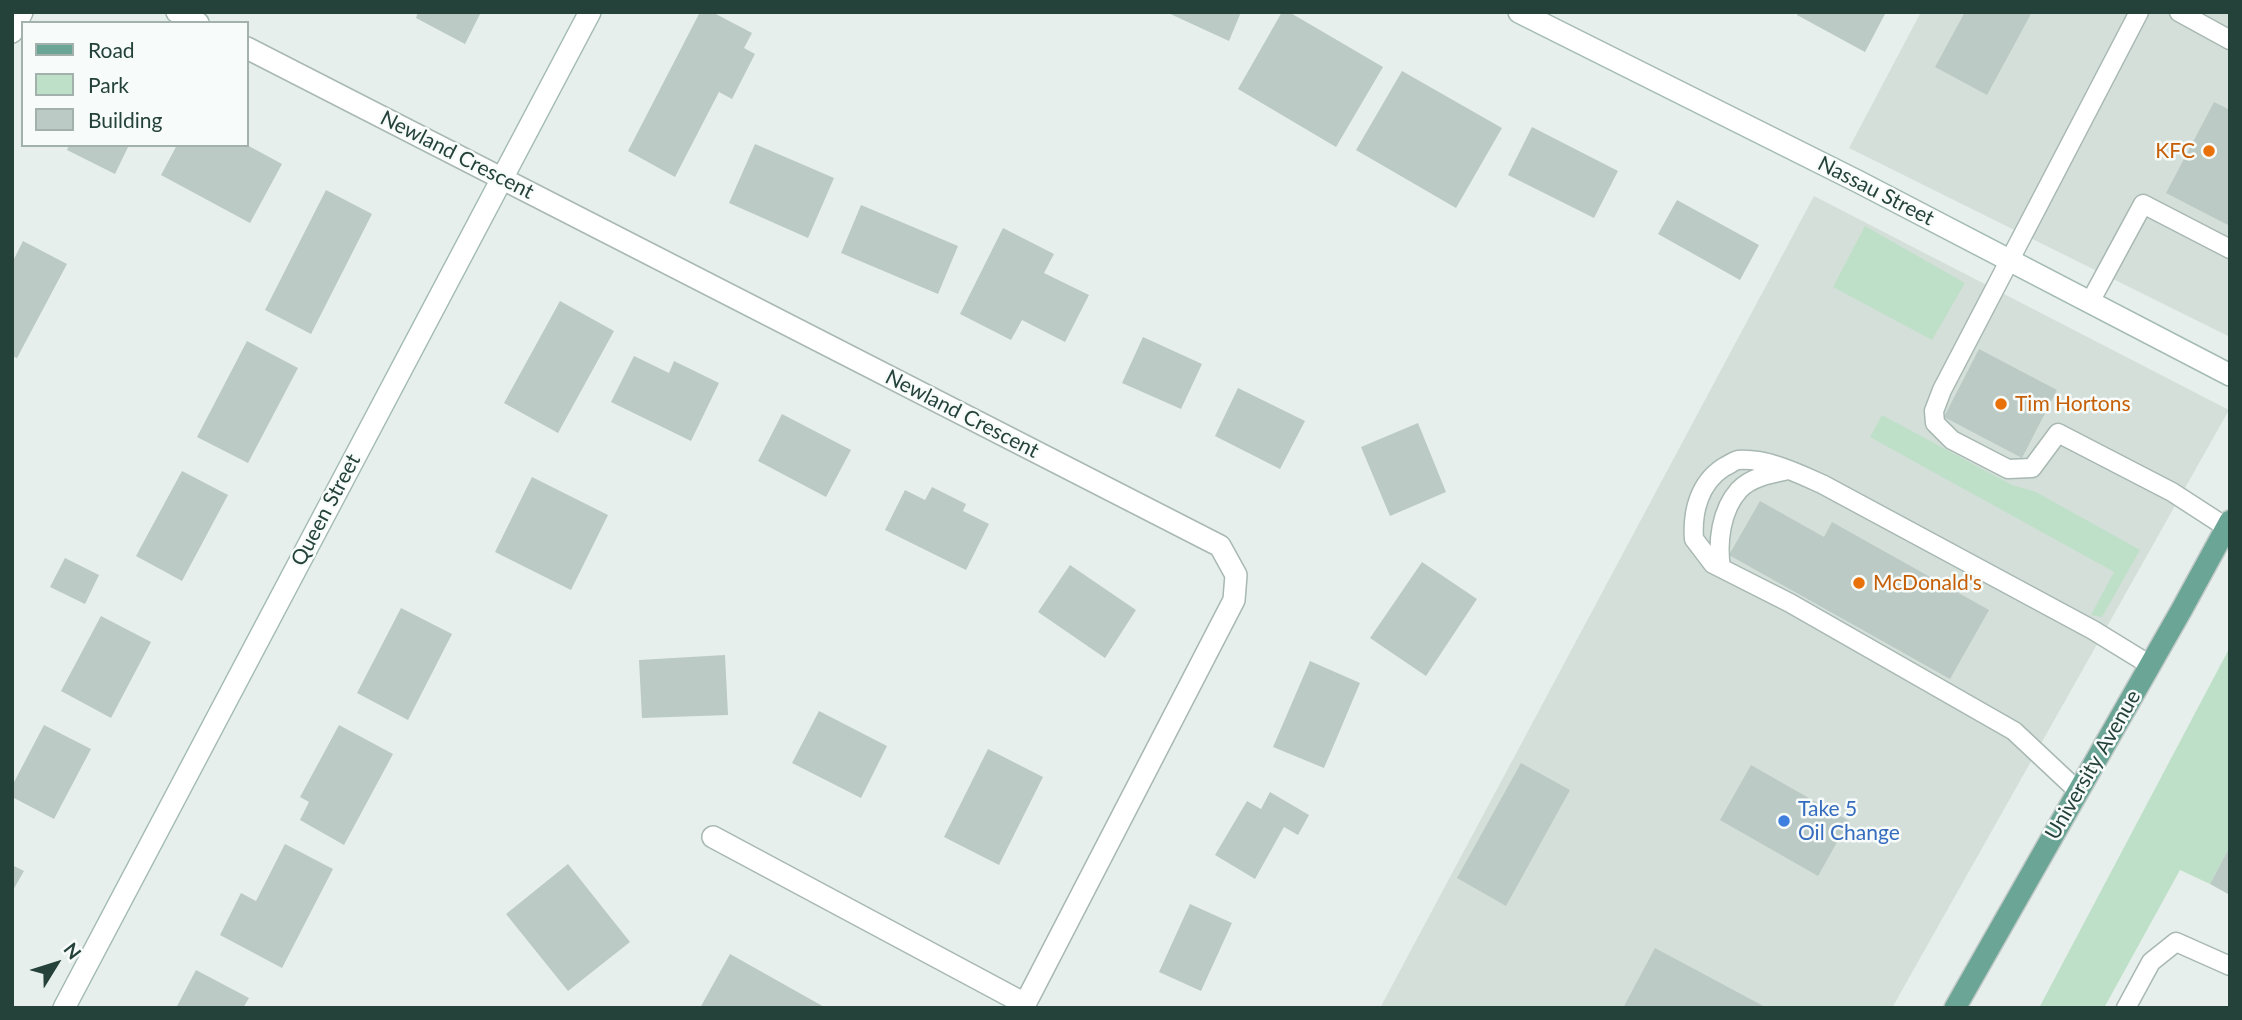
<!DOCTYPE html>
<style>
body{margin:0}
#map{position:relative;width:2242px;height:1020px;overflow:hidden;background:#e6efeb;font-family:Lato,sans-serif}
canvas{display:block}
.frame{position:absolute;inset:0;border:14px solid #24423a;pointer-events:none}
.legend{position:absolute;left:21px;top:21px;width:228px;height:126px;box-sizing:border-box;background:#f7fbf9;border:2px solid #a3b1ad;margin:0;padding:9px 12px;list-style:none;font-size:21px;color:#24423a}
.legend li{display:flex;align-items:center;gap:14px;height:35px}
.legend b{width:35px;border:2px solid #a3b1ad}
.north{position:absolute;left:21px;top:929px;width:70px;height:70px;-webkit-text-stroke:5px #f7fbf9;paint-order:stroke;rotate:52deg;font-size:19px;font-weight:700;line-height:28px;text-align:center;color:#24423a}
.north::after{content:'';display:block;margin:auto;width:24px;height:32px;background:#24423a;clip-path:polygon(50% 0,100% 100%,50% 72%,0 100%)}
</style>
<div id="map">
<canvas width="2242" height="1020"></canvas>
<div class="frame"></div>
<ul class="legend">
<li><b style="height:9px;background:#6aa596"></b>Road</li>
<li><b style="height:19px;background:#bfe0c8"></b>Park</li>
<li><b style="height:19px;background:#bbcac4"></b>Building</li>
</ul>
<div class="north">N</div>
</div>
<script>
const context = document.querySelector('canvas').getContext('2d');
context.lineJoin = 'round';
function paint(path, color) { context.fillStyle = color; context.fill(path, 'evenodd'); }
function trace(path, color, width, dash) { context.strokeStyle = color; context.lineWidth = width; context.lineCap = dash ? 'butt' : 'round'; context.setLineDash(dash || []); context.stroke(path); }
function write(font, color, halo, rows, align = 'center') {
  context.font = font + ' Lato,sans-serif'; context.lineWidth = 5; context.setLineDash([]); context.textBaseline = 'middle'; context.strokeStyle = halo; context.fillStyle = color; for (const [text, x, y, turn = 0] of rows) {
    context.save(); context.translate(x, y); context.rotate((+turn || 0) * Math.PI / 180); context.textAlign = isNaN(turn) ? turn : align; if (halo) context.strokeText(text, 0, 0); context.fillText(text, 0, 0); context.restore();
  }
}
paint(new Path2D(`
 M1921,12H2230V337L1849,148Z
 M1814,196L2229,410L1892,1008H1380Z`), '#d4dfda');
paint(new Path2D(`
 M1865,226L1965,283L1932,340L1833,287Z
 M1882,415L2012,485L2036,492L2140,550L2102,617L2091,615L2114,572L1870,437Z
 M2230,647V846L2210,884L2180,870L2104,1008H2039Z`), '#bfe0c8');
paint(new Path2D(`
 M418,12H481L465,44L416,18Z
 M700,12H712L752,33L744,48L755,54L732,99L719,92L675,177L628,151Z
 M1166,12H1241L1229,41Z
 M1282,12H1289L1383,67L1336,147L1238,89Z
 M1798,12H1886L1865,52L1797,15Z
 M1965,12H2032L1987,95L1935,67Z
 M1402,71L1502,128L1456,208L1356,150Z
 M2214,102L2230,110V226L2166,193Z
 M1532,127L1618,171L1594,218L1508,175Z
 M755,144L834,178L808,238L729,203Z
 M69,145H129L115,174L67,150Z
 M177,145H247L282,164L250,223L161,175Z
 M326,190L372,214L311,334L265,310Z
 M1677,200L1759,245L1740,280L1658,234Z
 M861,205L958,246L938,294L841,253Z
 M1003,228L1054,254L1044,273L1089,295L1065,342L1022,320L1011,340L960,314Z
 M23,241L67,264L17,358L12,356V263Z
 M560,301L614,331L558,433L504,403Z
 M1143,337L1202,364L1181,409L1122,383Z
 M247,341L298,368L248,463L197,437Z
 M1979,349L2057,390L2022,458L1944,417Z
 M634,356L669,373L674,361L719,383L691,441L611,402Z
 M1238,388L1305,421L1280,469L1215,436Z
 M782,414L851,450L826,497L758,461Z
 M1418,423L1446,492L1390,516L1361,447Z
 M182,471L228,495L182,581L136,556Z
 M532,477L608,515L571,590L495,552Z
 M932,487L966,504L963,511L989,524L966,570L885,530L905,490L925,500Z
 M1760,501L1824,537L1832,522L1989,610L1950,679L1729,555Z
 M65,558L99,575L85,604L50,587Z
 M1422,562L1477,599L1426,676L1370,638Z
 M1070,565L1136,610L1105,658L1038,612Z
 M401,608L452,634L408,720L357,693Z
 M101,616L151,642L111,718L61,691Z
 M725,655L728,715L642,718L639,660Z
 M1310,661L1360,683L1324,768L1273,747Z
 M819,711L887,746L861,798L792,763Z
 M44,725L91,749L54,819L12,797V786Z
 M339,725L393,754L344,845L300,820L309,802L300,797Z
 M988,749L1043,777L999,865L944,837Z
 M1521,763L1570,790L1506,906L1457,878Z
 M1751,765L1849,821L1818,876L1720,820Z
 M1270,792L1309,815L1298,835L1284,827L1255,879L1215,855L1247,801L1261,809Z
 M285,844L333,869L282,968L220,935L241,893L256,901Z
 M2230,846V895L2210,884Z
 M568,864L630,942L568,991L506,914Z
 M12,865L24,871L12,892Z
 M1190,904L1232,923L1201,991L1159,972Z
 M1655,948L1767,1008H1623Z
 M730,954L826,1008H700Z
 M196,970L249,998L243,1008H176Z`), '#bbcac4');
const lane = new Path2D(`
 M2139,12L1942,390L1934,411L1935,423L1952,440L2008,469L2032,468L2058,433L2172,492L2226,527
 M2179,12L2230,40
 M2090,302L2143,204L2230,249
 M1721,568C1717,542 1721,510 1739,490C1750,478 1769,474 1784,471
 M2078,791L2014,731L1790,603L1713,564L1694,539C1692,512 1699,483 1724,467C1729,465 1733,461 1738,460C1767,458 1797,473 1822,484L2093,630L2150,665
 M2126,1008L2151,962L2176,942L2230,966`);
const street = new Path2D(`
 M177,12L198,23
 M12,32L22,12
 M247,48L1220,546L1236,575L1234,600L1023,1008
 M713,837L1025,1004`);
const secondary = new Path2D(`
 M1519,12L1859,182L2230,375
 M64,1008L590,12`);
const primary = new Path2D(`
 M1955,1008L2182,609L2230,521`);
trace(lane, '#a8b8b2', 21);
trace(street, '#a8b8b2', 24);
trace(secondary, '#a4bbb3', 24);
trace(primary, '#c2cac8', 24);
trace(lane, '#fff', 18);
trace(street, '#fff', 21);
trace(secondary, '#fff', 21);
trace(primary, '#6aa596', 21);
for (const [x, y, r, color] of [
 [2209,151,7,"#e8710a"],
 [2001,404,7,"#e8710a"],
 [1859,583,7,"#e8710a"],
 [1784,821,7,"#3f7fe0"]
]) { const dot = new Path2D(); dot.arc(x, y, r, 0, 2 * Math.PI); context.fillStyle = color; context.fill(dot); trace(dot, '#f7fbf9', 2.5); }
write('21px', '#c56008', '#f7fbf9', [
 ["KFC",2195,151,"right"],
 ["Tim Hortons",2015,404],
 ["McDonald's",1873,583]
], 'left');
write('21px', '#24423a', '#f7fbf9', [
 ["Newland Crescent",457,155,27],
 ["Nassau Street",1876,191,27],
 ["Newland Crescent",962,414,27],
 ["Queen Street",326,510,-62],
 ["University Avenue",2093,765,-60]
]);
write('21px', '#366cbe', '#f7fbf9', [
 ["Take 5",1798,809],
 ["Oil Change",1798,833]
], 'left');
</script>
